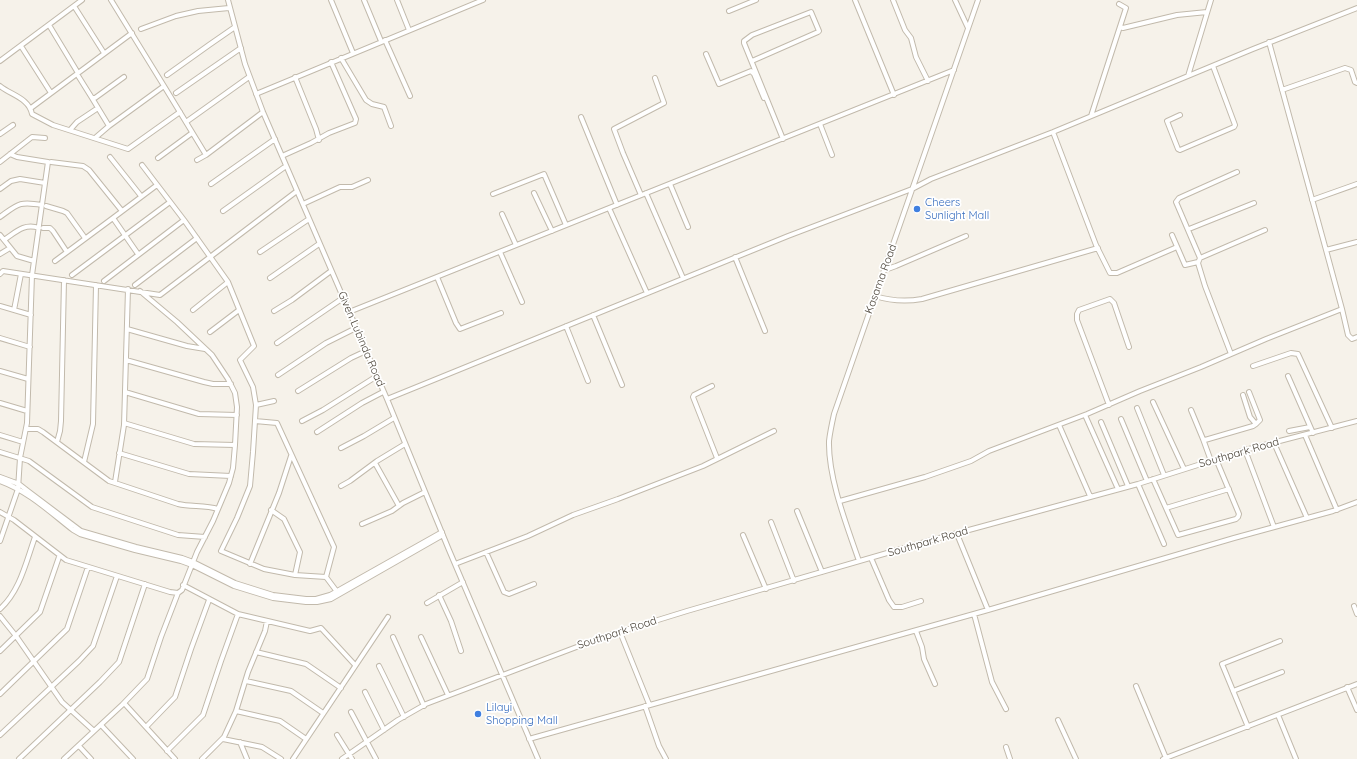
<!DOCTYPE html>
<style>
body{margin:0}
canvas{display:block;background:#f6f2ea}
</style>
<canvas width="1357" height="759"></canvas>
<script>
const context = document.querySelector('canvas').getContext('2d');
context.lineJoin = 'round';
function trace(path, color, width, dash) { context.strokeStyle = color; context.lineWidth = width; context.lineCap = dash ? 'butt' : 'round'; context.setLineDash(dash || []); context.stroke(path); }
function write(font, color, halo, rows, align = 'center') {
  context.font = font + ' Quicksand,sans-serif'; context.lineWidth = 3.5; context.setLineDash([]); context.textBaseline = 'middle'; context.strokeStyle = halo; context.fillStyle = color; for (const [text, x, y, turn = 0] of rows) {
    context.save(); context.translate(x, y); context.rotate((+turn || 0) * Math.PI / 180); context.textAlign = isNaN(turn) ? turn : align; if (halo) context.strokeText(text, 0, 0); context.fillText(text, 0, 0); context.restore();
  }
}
const minor = new Path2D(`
 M111,0L164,86
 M228,0L245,64L263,112L387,399L449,550L538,759
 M331,0L353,53
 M364,0L381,41
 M397,0L409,30
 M855,0L894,95
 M893,0L905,30L911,38L916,57L928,81
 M955,0L968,28
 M74,6L104,53
 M729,11L756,0
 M49,25L78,73
 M1120,27L1123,28L1177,15L1207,12
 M141,29L176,16L198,11L229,8
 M385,40L410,96
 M1269,42L1326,250L1357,242
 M21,46L51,93
 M706,54L719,84L751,71L754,74L764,98
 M341,58L366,100L372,104L384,107L391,126
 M0,61L82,0
 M752,61L818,32L819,31L811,12L752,35L744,41V43L783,139
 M77,74L92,98H95L124,77
 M167,75L209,45L235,27
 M1188,76L1211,0
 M295,77L316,129L319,140
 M0,86C11,95 29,98 32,114L53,125L128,149L180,112
 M1282,90L1345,68L1351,70L1355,82L1357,83
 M176,93L241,48
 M256,94L483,0
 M92,98L109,126
 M31,108L132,33
 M1180,115L1167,121L1178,149L1180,150L1234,127L1235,125L1213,66
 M1091,116L1126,8L1119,4
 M581,117L617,205
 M186,122L249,77
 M820,124L832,155
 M70,130L77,122L98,108
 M1053,132L1096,245L1110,273H1117L1177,247
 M0,134L13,125
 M95,138L109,126L164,86L206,155
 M282,156L311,143L329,133L355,123L356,119L331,62
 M110,157L141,196
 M158,158L192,133
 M197,160L206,155L263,112
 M0,162L32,137L45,138
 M51,162L83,166L89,170L122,211
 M142,165L184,220
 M211,184L275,139
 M670,184L688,227
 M0,189L11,181L20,179L45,183
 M534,193L552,231
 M646,193L683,278
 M493,194L544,174L566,225
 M641,195L623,153L614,129L664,103L655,78
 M1312,200L1357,184
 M303,204L340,187H352L368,180
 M46,206L63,211L67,213L85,238
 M609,208L647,293
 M223,211L286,166
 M502,214L516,245
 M0,217C18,204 19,201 42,205
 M43,228H50L53,231L67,252
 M1189,229L1254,203
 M0,235L17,256L34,261
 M1172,235L1185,265L1198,262
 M4,240C16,232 24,223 39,228
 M1326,250L1342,309
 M260,252L309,219
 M500,252L522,302
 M0,254L10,248
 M138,254L113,218L157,185
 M735,257L765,331
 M1200,258L1265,230
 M55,261L113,218
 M885,270L896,266L966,236
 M0,274L3,271L160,295L297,191
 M72,275L170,202
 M437,277L456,323L460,329L501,313
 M270,278L319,244
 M104,281L184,220L228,282L254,346L240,360L253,387L256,405L253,452L250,486L237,518L221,551L264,569L295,575L326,577
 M135,285L197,238
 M875,296C891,301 905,302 922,299L1098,248
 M0,306L31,315
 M14,310L21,274
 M193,310L228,282
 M274,311L292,300L331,271
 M349,312L954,70
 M593,315L622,385
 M566,326L588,381
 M127,329L187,346L205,349
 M210,332L239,310
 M0,338L30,347
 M277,343L343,298
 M1231,354L1205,286L1198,263L1200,258L1176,202L1179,198L1237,172
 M126,360L204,382L213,384H231
 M1253,366L1291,353L1298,354L1332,428
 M0,371L28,379
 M278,375L326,343L356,328
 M1288,376L1313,433
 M712,386L694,395L693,397L717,458
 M298,391L351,358L366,351
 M125,392L199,414L237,415
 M1243,395L1250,417L1256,424L1260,420L1249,392
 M387,399L788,236L912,189L931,179L1053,132L1253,49L1357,8
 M1153,402L1184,469
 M0,403L27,411
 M256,405L274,401
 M1109,405L1077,320V314L1079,310L1110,299L1114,303L1129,347
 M1137,408L1164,475
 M1191,410L1203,439L1205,440L1253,426L1256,424
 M1085,415L1118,489
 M1121,419L1147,481
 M255,421L277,423L334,547L326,577L338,593
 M302,421L323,410L377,376
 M1101,422L1128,486
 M124,423L194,444L235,445
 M1059,425L1090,496
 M26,429H38L43,432L109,481L178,504C191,507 205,505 218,509
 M1289,431L1310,427
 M317,432L362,403L383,392
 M0,435L23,442
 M1305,435L1337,510
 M1203,439L1211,461
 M57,442L60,431L61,421L64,280
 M1274,443L1307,518
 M341,448L364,436L394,418
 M1245,450L1274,527
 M0,452L29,461L92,507L178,535L205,537
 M119,453L189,474L231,476
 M84,462L93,424L96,285
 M375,463L399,506
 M0,477L19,484L28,491L81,531L136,547L182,558L193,562L235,583L273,595L306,599H316L330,595L442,532
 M1153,479L1178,535L1236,519L1238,517L1239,514L1216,459
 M0,481C28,491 50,512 73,530L80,534L135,550L181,561L192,565L234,586L273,598L306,602H317L331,599L443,535
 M115,482L124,425L128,289
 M1138,484L1164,544
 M341,486L350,481L377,461L405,444
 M840,501L925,477L971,461L989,451L1087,414L1140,391L1201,367L1266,339L1342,309L1348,335L1352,339L1357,337
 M1166,508L1229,489
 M271,510L284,519L300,552L295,575
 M797,511L822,572
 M0,512L14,520L66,560L170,592L178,593L182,590L197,552L213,521L229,483L233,468L235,445L237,407L235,393L228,379L212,355L177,322L140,291
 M771,522L794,581
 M362,524L392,511L403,503L425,492
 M957,534L988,610
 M743,535L766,589
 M0,541L18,489L20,458L27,423L32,275L48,162L17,157L10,154
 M486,552L504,592L509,594L534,584
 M871,558L889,600L894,607H902L921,601
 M859,561C847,526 828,478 829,441C830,432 832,423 834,414L978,0
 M250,564L279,493L291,456
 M455,564L528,536L573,515L618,499L703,466L774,431
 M183,585L238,614L310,631L321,628L355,665
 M439,595L451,621L461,651
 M427,603L463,582
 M1354,606L1357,614
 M0,609C20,591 26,562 35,537
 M974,614L992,682L1006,709
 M0,616L16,636L62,702L94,731
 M916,631L922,647L924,659L935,684
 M620,632L649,704
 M393,637L424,706
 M421,637L448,695
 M0,651L40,612L59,557
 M256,652L306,664L341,688
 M379,666L404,717
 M246,681L291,691L323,713
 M1136,686L1166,758
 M1347,687L1357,710
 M1233,691L1282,672
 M365,692L384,730
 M0,694L67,629L88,567
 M124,703L175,759
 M645,706L659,746L666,759
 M236,711L280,721L306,739
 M351,712L376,759
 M1278,715L1296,759
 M1058,720L1076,759
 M101,725L133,759
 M146,727L175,697L191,649L209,600
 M1248,727L1222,664L1280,641
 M0,735L79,661L93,646L117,576
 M337,735L352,759
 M223,739L262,747L281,759
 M529,739L988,610L1234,538L1333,511L1357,502
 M240,742L247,759
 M79,746L91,759
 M1006,747L1010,759
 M167,751L203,715L221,661L238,614
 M19,759L100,682L119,662L145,584
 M64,759L122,705L147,679L161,637L178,593
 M202,759L224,737L236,711L248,672L265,631L267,621
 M293,759L388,617
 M342,759L398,720L426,704L603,637L687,611L932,540L1138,484L1245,450L1357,421
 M1163,759L1357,684`);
trace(minor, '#c2baac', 6);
trace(minor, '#fff', 4);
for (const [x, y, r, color] of [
 [917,209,4,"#3f7fe0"],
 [478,714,4,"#3f7fe0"]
]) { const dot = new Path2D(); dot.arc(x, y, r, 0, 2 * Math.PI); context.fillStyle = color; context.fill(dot); trace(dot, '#fff', 1.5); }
write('11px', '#366cbe', '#fff', [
 ["Cheers",925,203],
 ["Sunlight Mall",925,216],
 ["Lilayi",486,708],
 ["Shopping Mall",486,721]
], 'left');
write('11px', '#4a4338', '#fff', [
 ["Kasama Road",881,279,-70],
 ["Given Lubinda Road",361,339,67],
 ["Southpark Road",1239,453,-16],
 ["Southpark Road",928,542,-16],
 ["Southpark Road",617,633,-18]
]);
</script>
